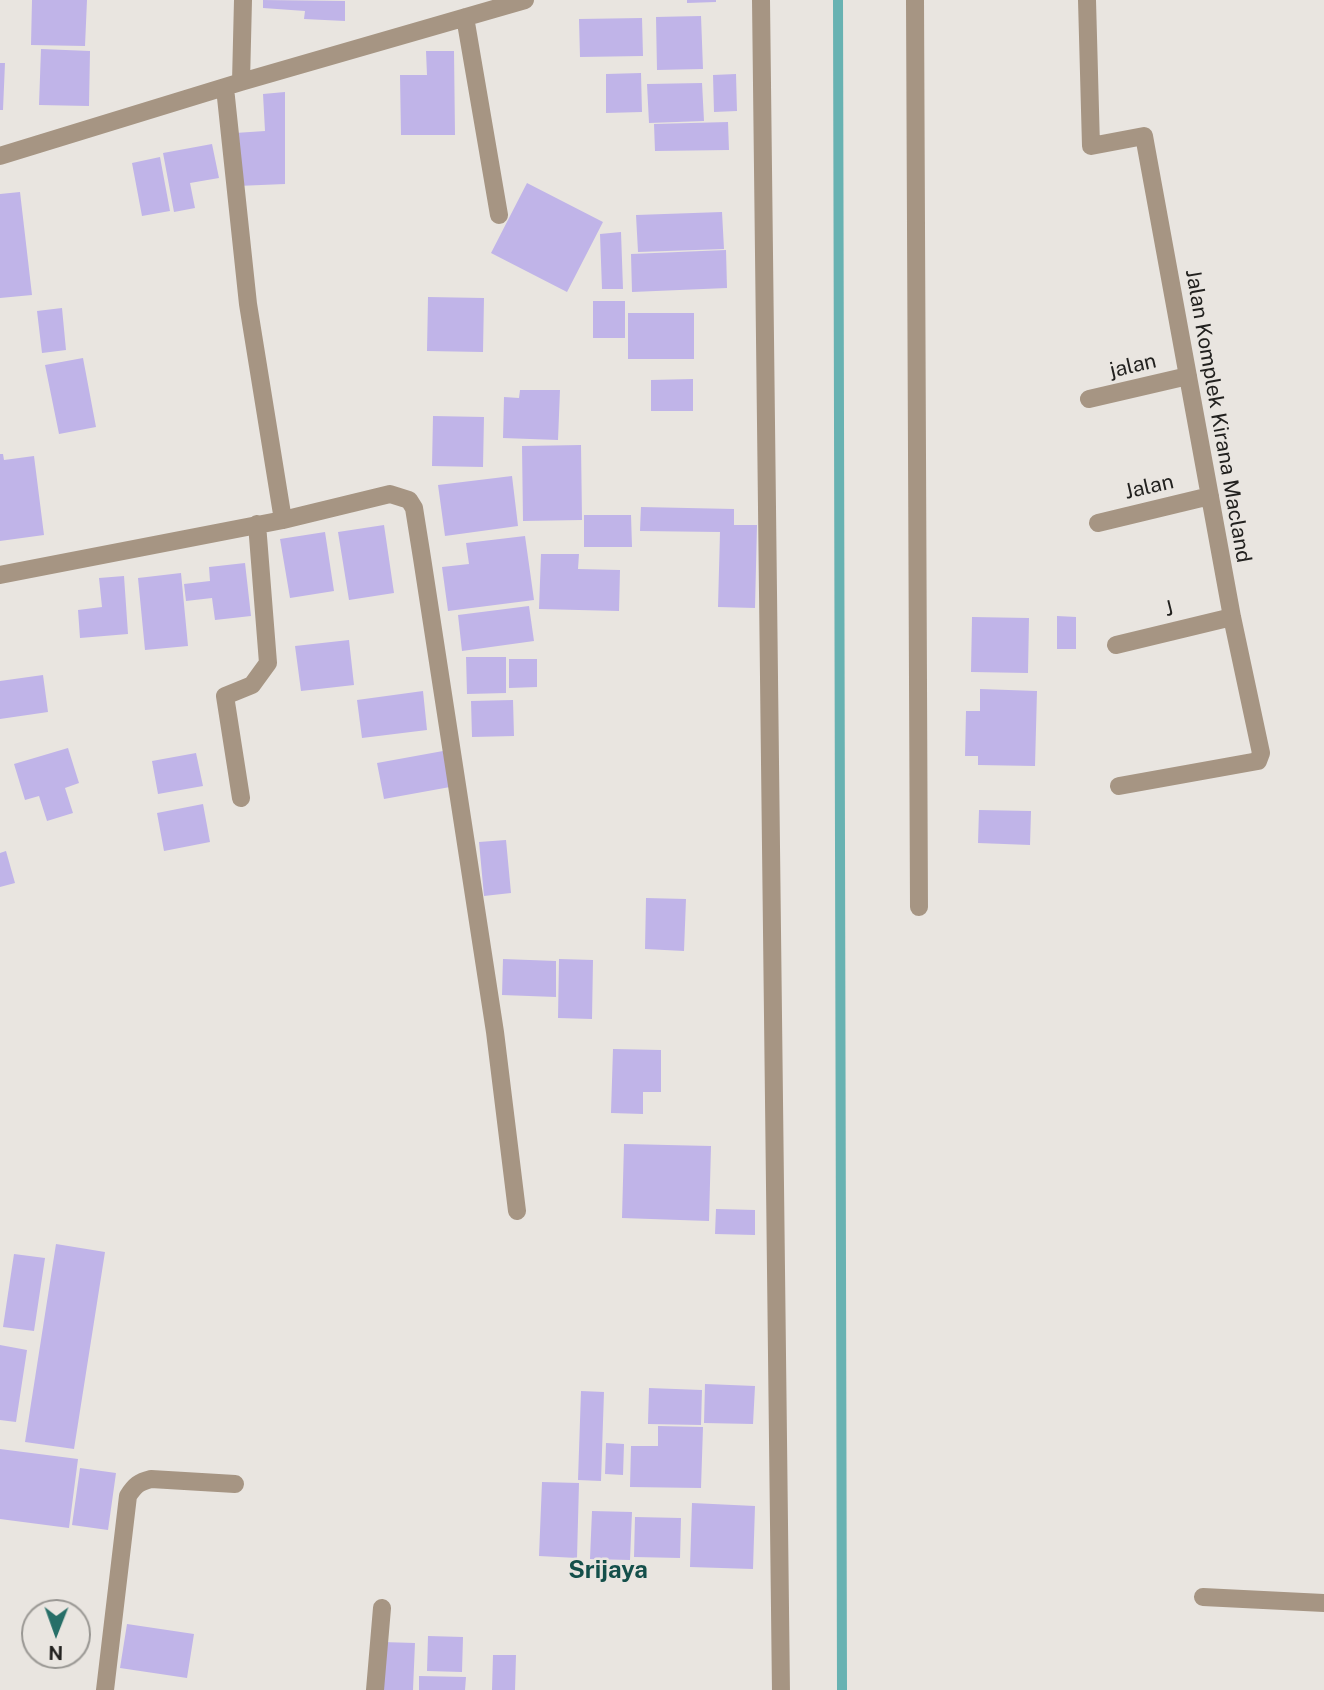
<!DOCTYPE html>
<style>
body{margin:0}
#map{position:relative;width:1324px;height:1690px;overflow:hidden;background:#e9e5e0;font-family:"Public Sans",sans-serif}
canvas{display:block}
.north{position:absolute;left:21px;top:1599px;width:70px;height:70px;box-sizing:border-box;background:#e9e5e0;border:2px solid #999793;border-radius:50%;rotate:181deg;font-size:19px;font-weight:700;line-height:28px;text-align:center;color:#22211f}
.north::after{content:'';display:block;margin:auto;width:24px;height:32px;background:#276f68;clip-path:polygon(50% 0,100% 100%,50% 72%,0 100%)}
</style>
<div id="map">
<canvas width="1324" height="1690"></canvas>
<div class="north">N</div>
</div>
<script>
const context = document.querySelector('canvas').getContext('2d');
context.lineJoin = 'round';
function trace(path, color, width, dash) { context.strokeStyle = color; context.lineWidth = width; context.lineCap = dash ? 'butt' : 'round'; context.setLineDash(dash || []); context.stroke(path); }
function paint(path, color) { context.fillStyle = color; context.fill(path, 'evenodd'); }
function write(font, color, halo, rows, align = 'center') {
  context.font = font + ' "Public Sans",sans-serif'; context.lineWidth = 5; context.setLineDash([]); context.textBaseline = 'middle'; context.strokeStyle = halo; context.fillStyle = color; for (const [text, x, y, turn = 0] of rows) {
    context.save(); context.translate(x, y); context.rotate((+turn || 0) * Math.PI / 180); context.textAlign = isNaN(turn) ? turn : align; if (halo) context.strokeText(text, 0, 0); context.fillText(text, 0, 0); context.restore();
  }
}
trace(new Path2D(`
 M838,0L842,1690`), '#68b2b2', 10);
paint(new Path2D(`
 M32,0H87L85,46L31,45Z
 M263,0L345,1V21L304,19L305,11L263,8Z
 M687,0H716V2L687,3Z
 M701,16L703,69L657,70L656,17Z
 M642,18L643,56L580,57L579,19Z
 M41,49L90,51L89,106L39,105Z
 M426,51H454L455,135H401L400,75H427Z
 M0,63H5L3,110H0Z
 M641,73L642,112L606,113V74Z
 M736,74L737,111L714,112L713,75Z
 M702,83L704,121L649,123L647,84Z
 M285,92V184L237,186L235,133L265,131L263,94Z
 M728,122L729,150L655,151L654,124Z
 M212,144L219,178L190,183L195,208L174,212L163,153Z
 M160,157L170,211L142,216L132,163Z
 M527,183L603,222L567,292L491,253Z
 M20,192L32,295L0,298V194Z
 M722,212L724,249L638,252L636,215Z
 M621,232L623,289H602L600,234Z
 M726,250L727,288L632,292L631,254Z
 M428,297L484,298L483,352L427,351Z
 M593,301H625V338H593Z
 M62,308L66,350L42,353L37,311Z
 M628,313H694V359H628Z
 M83,358L96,427L59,434L45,365Z
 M693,379V411H651V380Z
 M520,390H560L558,440L503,438L504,397L519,398Z
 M433,416L484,417L483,467L432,466Z
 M581,445L582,520L523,521L522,446Z
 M0,454H3L4,460L34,456L44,535L0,541Z
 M512,476L518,526L445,536L438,485Z
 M641,507L734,509V525H757L755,608L718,607L720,532L640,531Z
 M584,515H631L632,547H584Z
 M384,525L394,593L349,600L338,532Z
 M325,532L334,591L290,598L280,539Z
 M525,536L534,600L448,611L442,567L469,564L466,543Z
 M541,554H579L578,569L620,570L619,611L539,609Z
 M245,563L251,616L215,620L212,598L186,601L184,584L210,581L209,567Z
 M181,573L188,646L145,650L138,578Z
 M124,576L128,634L80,638L78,610L102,607L99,578Z
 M529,606L534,641L462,651L458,615Z
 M1057,616L1076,617V649H1057Z
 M972,617L1029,618L1028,673L971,672Z
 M349,640L354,685L301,691L295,646Z
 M466,657H506V693L467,694Z
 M509,659H537V687L509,688Z
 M43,675L48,712L0,719V681Z
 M980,689L1037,691L1035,766L978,765V756H965L966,711H980Z
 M423,691L427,730L362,738L357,700Z
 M513,700L514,736L472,737L471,701Z
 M68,748L79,783L65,788L73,813L47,821L39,796L25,800L14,764Z
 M443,751L450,787L384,799L377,763Z
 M196,753L203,786L158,794L152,761Z
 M203,804L210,842L164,851L157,813Z
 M979,810L1031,811L1030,845L978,843Z
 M506,840L511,893L484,896L479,842Z
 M6,851L15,883L0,887V853Z
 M646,898L686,899L684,951L645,949Z
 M503,959L556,961V997L502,995Z
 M559,959L593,960L592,1019L558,1018Z
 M613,1049L661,1050V1092H643V1114L611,1113Z
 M624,1144L711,1146L709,1221L622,1218Z
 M716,1209L755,1210V1235L715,1234Z
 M56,1244L105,1252L74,1449L25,1442Z
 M14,1254L45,1258L34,1331L3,1327Z
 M0,1345L27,1350L16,1422L0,1420Z
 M705,1384L755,1386L753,1424L704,1423Z
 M649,1388L702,1390L701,1425L648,1424Z
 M581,1391L604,1392L601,1481L578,1480Z
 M658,1426L703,1427L701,1488L630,1487L631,1446H658Z
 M606,1443L624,1444L623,1475L605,1474Z
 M0,1449L78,1459L69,1528L0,1519Z
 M80,1468L116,1473L108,1530L72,1525Z
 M542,1482L579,1483L577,1558L539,1556Z
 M692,1503L755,1506L753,1569L690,1567Z
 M592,1511L632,1512L630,1560L590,1559Z
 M635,1517L681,1518L680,1558L634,1557Z
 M127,1624L194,1634L187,1678L120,1668Z
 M428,1636L463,1637L462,1672L427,1671Z
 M382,1642L415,1643L413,1690H381Z
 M493,1655H516L515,1690H492Z
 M419,1676L466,1677L465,1690H419Z`), '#c0b4e8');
trace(new Path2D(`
 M761,0L781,1690
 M915,0L919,907
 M1087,0L1091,146L1144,136L1232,617L1261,753L1258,761L1119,786
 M465,17L499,215
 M241,82L243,0
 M225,88L248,304L283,520
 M0,156L241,82L525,0
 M1089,399L1188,376
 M1098,523L1210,496
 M0,575L283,520L390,494L409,500L414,508L422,558L495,1032L517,1211
 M1116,645L1232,617
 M241,798L225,696L252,685L268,663L257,524
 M1203,1597L1324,1603
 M105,1690L128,1496C135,1485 139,1482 151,1479L235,1484
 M375,1690L382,1608`), '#a69583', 18);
write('21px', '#22211f', '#e9e5e0', [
 ["jalan",1133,366,-13],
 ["Jalan Komplek Kirana Macland",1218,416,80],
 ["Jalan",1149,487,-13],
 ["J",1169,609,-14]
]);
write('bold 24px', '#144f4a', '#e9e5e0', [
 ["Srijaya",608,1571]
]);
</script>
